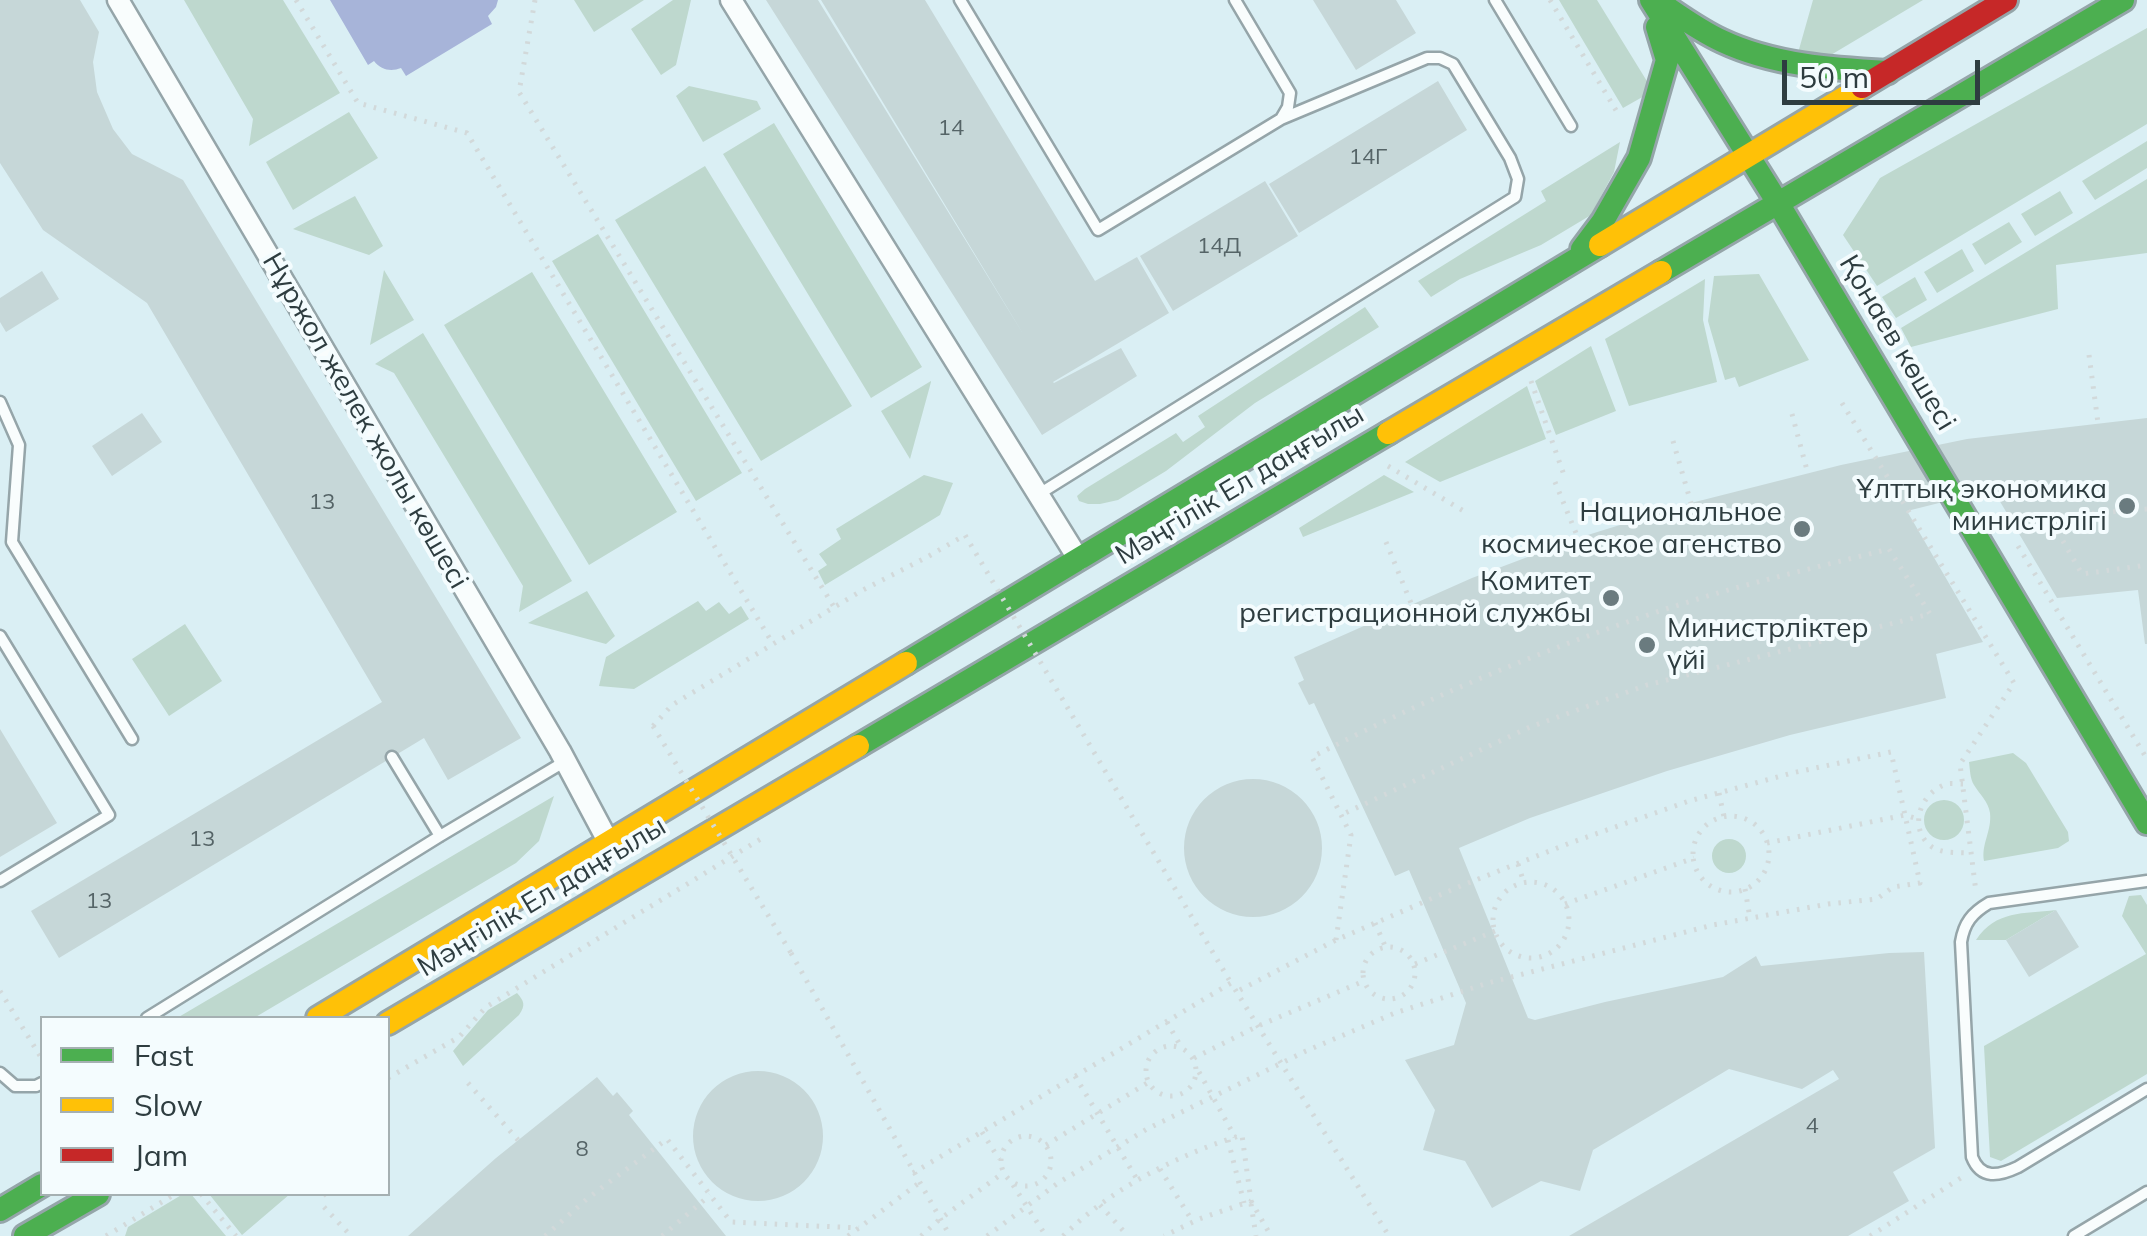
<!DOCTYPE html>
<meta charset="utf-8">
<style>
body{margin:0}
#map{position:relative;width:2147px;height:1236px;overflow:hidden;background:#daeff4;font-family:Mulish,sans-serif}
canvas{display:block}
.legend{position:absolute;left:40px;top:1016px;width:350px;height:180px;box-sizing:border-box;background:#f4fcfe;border:2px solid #a5b0b2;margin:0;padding:12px 18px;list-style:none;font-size:30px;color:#2e3d40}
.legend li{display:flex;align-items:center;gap:20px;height:50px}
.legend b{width:50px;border:2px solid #a5b0b2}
.scale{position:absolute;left:1782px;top:60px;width:198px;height:45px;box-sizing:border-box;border:5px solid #2e3d40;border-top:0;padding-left:12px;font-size:30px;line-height:35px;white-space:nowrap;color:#2e3d40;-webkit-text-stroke:8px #f4fcfe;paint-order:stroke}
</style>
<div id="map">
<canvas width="2147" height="1236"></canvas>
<ul class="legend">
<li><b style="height:12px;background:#4caf50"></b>Fast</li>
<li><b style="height:12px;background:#ffc107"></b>Slow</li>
<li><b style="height:12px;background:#c62828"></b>Jam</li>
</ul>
<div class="scale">50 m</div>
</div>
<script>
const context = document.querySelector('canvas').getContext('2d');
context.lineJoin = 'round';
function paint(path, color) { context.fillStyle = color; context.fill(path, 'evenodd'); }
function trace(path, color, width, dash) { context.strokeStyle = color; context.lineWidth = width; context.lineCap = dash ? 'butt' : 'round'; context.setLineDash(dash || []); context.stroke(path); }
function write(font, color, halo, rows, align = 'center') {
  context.font = font + ' Mulish,sans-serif'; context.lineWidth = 8; context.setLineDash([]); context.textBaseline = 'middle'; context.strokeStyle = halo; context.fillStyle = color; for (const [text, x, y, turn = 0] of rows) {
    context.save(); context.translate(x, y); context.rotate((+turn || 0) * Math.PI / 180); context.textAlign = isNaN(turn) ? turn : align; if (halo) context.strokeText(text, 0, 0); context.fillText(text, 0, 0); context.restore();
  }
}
paint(new Path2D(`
 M184,0H283L340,93L249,146L253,119Z
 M574,0H644L594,32Z
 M673,0H691L676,65L661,75L631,29Z
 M1559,0H1597L1653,91L1623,108Z
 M1813,0H1923L1799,74L1794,67Z
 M2147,28V124L1877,286L1843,235L1880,178Z
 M689,86L757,101L761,109L703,142L676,96Z
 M349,112L378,158L293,210L266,162Z
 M774,123L922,367L871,398L723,154Z
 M2147,141V168L2095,200L2082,181Z
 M1620,142L1614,172L1591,215L1541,245L1460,279L1431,297L1418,281L1546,201L1541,191Z
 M705,166L852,406L761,461L615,220Z
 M2147,179V253L2056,265L2058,309L1911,347L1901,328Z
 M2060,191L2073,213L2035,236L2021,214Z
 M355,196L383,246L369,255L293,229Z
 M2009,222L2022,242L1985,265L1972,244Z
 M598,234L742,473L696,501L552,261Z
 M1962,249L1974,271L1937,293L1924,272Z
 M384,270L414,320L370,345Z
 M532,272L677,512L589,565L444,325Z
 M1759,274L1809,360L1739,387L1735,377L1725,380L1708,321L1714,276Z
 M1915,277L1927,300L1896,318L1882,297Z
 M1705,279L1703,320L1717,382L1629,406L1605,339Z
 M1365,307L1379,327L1255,403L1166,471L1118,500L1100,504H1088L1079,501L1077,496L1085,489L1176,433L1183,442L1205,427L1198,416Z
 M423,333L572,581L519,612L523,586L394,373L375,364Z
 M1591,346L1616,411L1556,435L1535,381Z
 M931,381V382L910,459L881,411Z
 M1527,386L1546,439L1440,482L1405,462Z
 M924,475L953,483L940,515L825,585L818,571L827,565L819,554L841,539L836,529Z
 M1384,475L1414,492L1303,537L1299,528Z
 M587,591L615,636L606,644L528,623Z
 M698,601L706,611L719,602L729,614L741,606L749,619L634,689L599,686L606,657Z
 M185,624L222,681L169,716L132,659Z
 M2013,753L2026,763L2068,832L2069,841L2058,848L1984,861C1981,844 1992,831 1990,813C1988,801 1980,795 1974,785C1970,779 1970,769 1969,762Z
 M554,796L539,841L516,863L254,1018H177Z
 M1924 820a20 20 0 1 1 40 0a20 20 0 1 1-40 0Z
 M1712 856a17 17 0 1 1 34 0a17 17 0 1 1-34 0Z
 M2141,895L2147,905V1074L2001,1161L1990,1157L1984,1046L2146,954L2122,916L2129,896Z
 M2056,910L2006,940H1976C1996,910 2023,914 2056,910Z
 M517,993C524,1001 526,1005 519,1015L463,1066L453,1051L488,1010Z
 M183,1194H191L226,1236H125L128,1227Z
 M209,1194H290L242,1235Z`), '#bed8ce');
paint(new Path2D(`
 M330,0H498L496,7L488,16L492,24L406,76L401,68C391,72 381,70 374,61L368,65Z`), '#a7b4d9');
paint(new Path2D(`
 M0,0H80L99,32L93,62L97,92L113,129L132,154L183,180L521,738L448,780L424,738L59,958L31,911L382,702L147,303L43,230L0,163Z
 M766,0H818L1025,337L821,0H925L1095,281L1137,257L1169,313L1053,382L1054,383L1121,348L1137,376L1042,435Z
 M1313,0H1396L1416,33L1356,70Z
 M1438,81L1467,130L1299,233L1269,184Z
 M1265,181L1298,236L1173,311L1140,256Z
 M42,271L59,299L6,332L0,322V298Z
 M142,413L162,442L112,476L92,446Z
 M2147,418V644H2145L2138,590L2057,598L1995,493L1955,499L1907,511L1983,642L1936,654L1946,698L1790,735L1667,771L1530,818L1459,848L1528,1018L1535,1020L1605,1002L1723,977L1756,956L1761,966L1889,953L1924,952L1935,1148L1893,1172L1909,1201L1848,1236H1569L1839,1079L1833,1070L1802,1089L1729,1069L1593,1150L1580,1191L1541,1181L1492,1208L1465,1161L1423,1150L1435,1110L1405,1060L1454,1045L1466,1003L1409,870L1395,876L1314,703L1309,705L1298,683L1304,680L1294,657L1472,578L1578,538L1691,503L1841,465L1967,439Z
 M0,729L57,823L0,857Z
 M1184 848a69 69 0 1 1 138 0a69 69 0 1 1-138 0Z
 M2056,910L2079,947L2029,977L2006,940Z
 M693 1136a65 65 0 1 1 130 0a65 65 0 1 1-130 0Z
 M597,1077L613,1096L617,1092L633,1111L629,1115L726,1236H408L496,1158Z`), '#c6d7d8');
const lane = new Path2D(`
 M960,0L1098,230L1281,119L1288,107L1290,93L1235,0
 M1495,0L1571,126
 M0,402L19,445L12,542L132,739
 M1039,494L1515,197L1518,179L1510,158L1453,64L1440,58H1427L1281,119
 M0,636L109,815L0,881
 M392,757L440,836
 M2147,881L1989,903C1972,913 1964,923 1961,942L1972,1157C1981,1180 1999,1176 2018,1167L2147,1089
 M147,1018L440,836L564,762
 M0,1073L15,1086H36L42,1083
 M2074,1236L2147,1192`);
const street = new Path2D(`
 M118,0L560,751L609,843
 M731,0L1079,560`);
const fast = new Path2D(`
 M1651,0L1778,203L2147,823
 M1656,0C1677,14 1698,30 1722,41C1773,65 1832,69 1888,72
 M1582,249L1603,221L1639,158L1667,60L1657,27
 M1661,272L2123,0
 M906,663L1600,245
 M858,746L1388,433
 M0,1210L42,1185
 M25,1236L98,1194`);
const slow = new Path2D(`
 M1600,245L1862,87
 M1388,433L1661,272
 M318,1018L906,663
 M388,1023L858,746`);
const jam = new Path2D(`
 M1862,87L2006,0`);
trace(lane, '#95a5a9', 15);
trace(street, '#95a5a9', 25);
trace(fast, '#95a5a9', 28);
trace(slow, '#95a5a9', 28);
trace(jam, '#95a5a9', 28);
trace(new Path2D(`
 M296,0L358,103L467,133L773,644
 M535,0L519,92L834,607
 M1550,0L1620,117
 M2089,355L2098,423
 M1531,381L1565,478
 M1842,403L2014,683L1960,764L1976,892
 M1792,414L1808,474
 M1673,441L1691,503
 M1388,466L1467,513
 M1555,482L1578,538
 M2147,509L2049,517L2082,574L2147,565
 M1386,542L1411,603
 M2018,546L2147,759
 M653,726L672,705L861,591L929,556
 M1963,784C1959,784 1950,783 1947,784C1920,792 1907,829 1932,847C1943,854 1958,852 1971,853
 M1719,793L1724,817
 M1693 854a38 38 0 1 1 76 0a38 38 0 1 1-76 0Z
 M1767,843L1905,815L1918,819
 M1518,864L1524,883
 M1493 920a38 38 0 1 1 76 0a38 38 0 1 1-76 0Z
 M1745,889L1750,918
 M1565,904L1694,858
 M1375,923L1386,948
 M1336,940L1351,835L1312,757C1439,692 1574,636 1711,595C1769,578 1830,564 1889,549L1930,614L1647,685L1530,727L1341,815
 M1363 973a26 26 0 1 1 52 0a26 26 0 1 1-52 0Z
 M791,953L950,1236
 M1415,964L1495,931
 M0,991L42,1059
 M1167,1022L1180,1045
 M1146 1071a25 25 0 1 1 50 0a25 25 0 1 1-50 0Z
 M1194,1058L1258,1026L1364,981
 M1199,1072L1235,1137
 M1075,1076L1138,1181
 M388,1078L459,1037L486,1007L764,837
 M468,1083L518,1140
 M982,1132L999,1159
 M1001 1161a25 25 0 1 1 50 0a25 25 0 1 1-50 0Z
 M1228,1140L1244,1203
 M1046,1145L1149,1082
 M1160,1169L1193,1222
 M913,1173L1231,983L1389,1236
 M1013,1185L1046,1236
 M201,1194L236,1236
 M325,1194L331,1201
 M1251,1201L1271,1236
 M1251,1204L1256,1236
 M1100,1205L1128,1236
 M324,1207L351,1236
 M106,1236L175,1194
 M545,1236L588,1198L667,1139L731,1222L859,1228
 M662,1236L710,1195
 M848,1236L919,1183
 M921,1236L940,1219L1003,1173
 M987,1236L1058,1183L1147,1129L1306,1051L1395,1013L1488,983L1713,925L1828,904L1877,899L1893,887L1920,883L1891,752L1792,773L1689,801L1570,843L1463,885L1336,940L1236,992
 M1063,1236C1112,1188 1177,1155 1242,1135L1251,1201L1199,1219L1164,1236
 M1870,1236L1964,1176`), '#d2d9da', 5, [2.5, 8]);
trace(lane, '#f9fdfd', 10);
trace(street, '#f9fdfd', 20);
trace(fast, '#4caf50', 22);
trace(slow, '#ffc107', 22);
trace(jam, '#c62828', 22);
trace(new Path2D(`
 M929,556L965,535L1231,983
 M653,726L791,953`), '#d2d9da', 5, [2.5, 8]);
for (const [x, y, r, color] of [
 [2127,506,10,"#6a7b7f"],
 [1802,529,10,"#6a7b7f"],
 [1611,598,10,"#6a7b7f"],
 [1647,645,10,"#6a7b7f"]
]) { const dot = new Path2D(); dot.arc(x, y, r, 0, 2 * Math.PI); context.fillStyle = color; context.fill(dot); trace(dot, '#f4fcfe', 4); }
write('22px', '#556467', null, [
 ["14",951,128],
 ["14Г",1368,157],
 ["14Д",1219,246],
 ["13",322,502],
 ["13",202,839],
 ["13",99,901],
 ["4",1812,1126],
 ["8",582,1149]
]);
write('28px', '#2e3d40', '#f4fcfe', [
 ["Қонаев көшесі",1897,343,59],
 ["Нұржол желек жолы көшесі",365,421,60],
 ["Мәңгілік Ел даңғылы",1240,485,-31],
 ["Мәңгілік Ел даңғылы",542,897,-31]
]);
write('28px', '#2e3d40', '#f4fcfe', [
 ["Ұлттық экономика",2107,490],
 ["министрлігі",2107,522],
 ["Национальное",1782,513],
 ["космическое агенство",1782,545],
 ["Комитет",1591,582],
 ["регистрационной службы",1591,614],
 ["Министрліктер",1667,629,"left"],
 ["үйі",1667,661,"left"]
], 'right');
</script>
